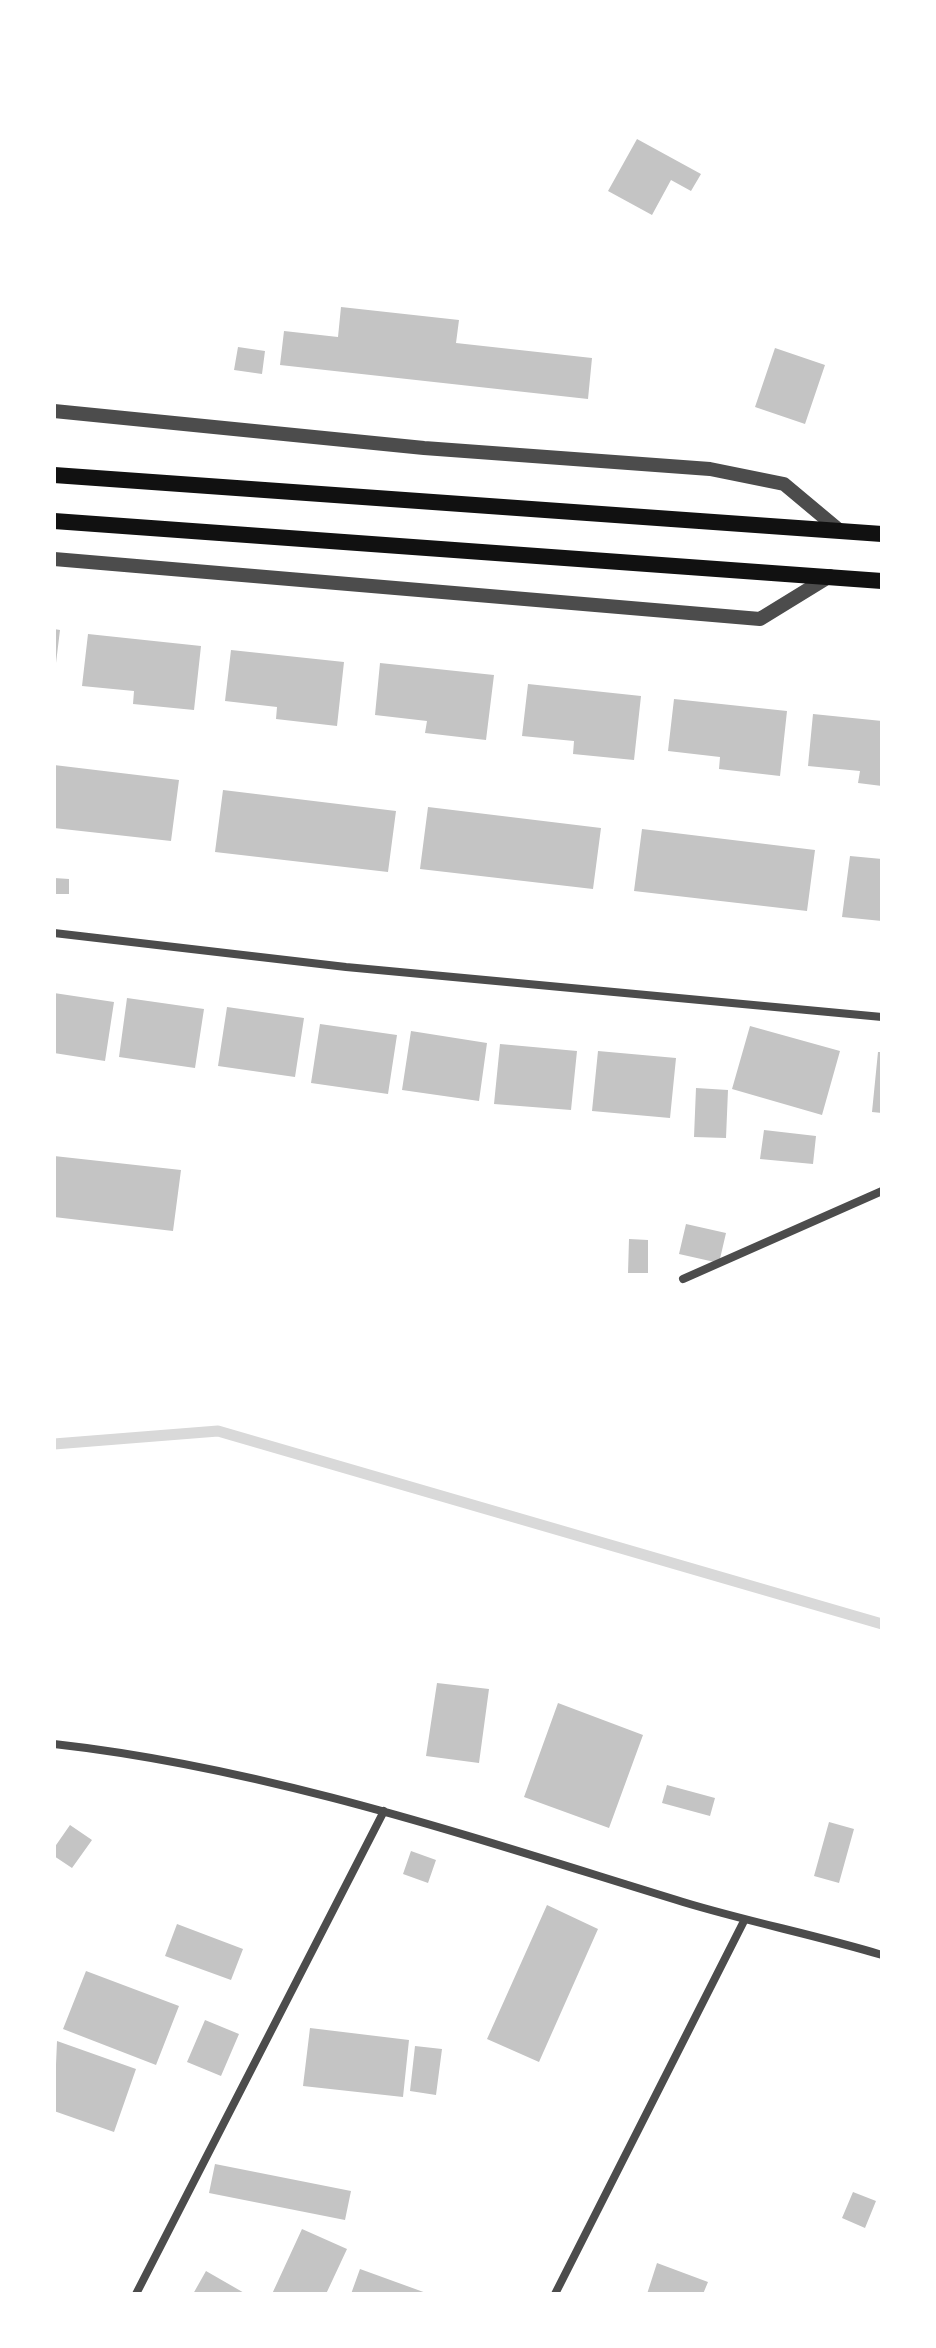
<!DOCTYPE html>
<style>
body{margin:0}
#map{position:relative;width:936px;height:2348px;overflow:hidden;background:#fff;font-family:Arial,sans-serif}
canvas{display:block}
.frame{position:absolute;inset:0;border:56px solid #fff;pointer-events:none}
</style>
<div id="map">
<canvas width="936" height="2348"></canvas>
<div class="frame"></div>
</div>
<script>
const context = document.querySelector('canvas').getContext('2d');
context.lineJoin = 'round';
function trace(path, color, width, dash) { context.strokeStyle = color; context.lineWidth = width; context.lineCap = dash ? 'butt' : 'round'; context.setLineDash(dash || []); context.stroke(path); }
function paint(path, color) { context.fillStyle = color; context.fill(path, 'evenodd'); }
trace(new Path2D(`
 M54,1444L218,1431L882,1624`), '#d9d9d9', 11);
paint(new Path2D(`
 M637,139L701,174L691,191L671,180L652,215L608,191Z
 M341,307L459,320L456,343L592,358L588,399L280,365L284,331L338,337Z
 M238,347L265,351L262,374L234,370Z
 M775,348L825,365L805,424L755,407Z
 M54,629L60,630L56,663H54Z
 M88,634L201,646L194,710L133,704L134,691L82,686Z
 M231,650L344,662L337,726L276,719L277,707L225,701Z
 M380,663L494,675L486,740L425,733L427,721L375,715Z
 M528,684L641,696L634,760L573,754L574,741L522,736Z
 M674,699L787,711L780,776L719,769L720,757L668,751Z
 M813,714L882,721V786L858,783L860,771L808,766Z
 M54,765L179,780L171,841L54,828Z
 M223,790L396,811L388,872L215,852Z
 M428,807L601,828L593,889L420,869Z
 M642,829L815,850L807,911L634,891Z
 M850,856L882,859V921L842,917Z
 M54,878L69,879V894H54Z
 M54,993L114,1002L105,1061L54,1053Z
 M127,998L204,1009L195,1068L119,1057Z
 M227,1007L304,1018L295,1077L218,1066Z
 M320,1024L397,1035L388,1094L311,1083Z
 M750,1026L840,1051L822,1115L732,1089Z
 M411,1031L487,1043L479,1101L402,1090Z
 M500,1044L577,1051L571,1110L494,1104Z
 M598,1051L676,1058L670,1118L592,1111Z
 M878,1052H882V1113L872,1112Z
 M696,1088L728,1090L726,1138L694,1137Z
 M764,1130L816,1136L813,1164L760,1159Z
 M54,1156L181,1170L173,1231L54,1217Z
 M686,1224L726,1233L719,1263L679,1254Z
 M629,1239L648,1240V1273H628Z
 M437,1683L489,1689L479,1763L426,1756Z
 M558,1703L643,1735L609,1828L524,1797Z
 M667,1785L715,1798L710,1816L662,1803Z
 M829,1822L854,1829L839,1883L814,1876Z
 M70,1825L92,1840L72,1868L54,1856V1848Z
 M411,1851L436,1860L428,1883L403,1874Z
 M547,1905L598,1929L539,2062L487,2039Z
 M177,1924L243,1949L231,1980L165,1956Z
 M86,1971L179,2006L156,2065L63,2029Z
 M205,2020L239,2034L221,2076L187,2062Z
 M310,2028L409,2040L403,2097L303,2086Z
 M57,2041L136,2069L114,2132L54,2111Z
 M415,2046L442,2049L436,2095L410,2091Z
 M215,2164L351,2191L345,2220L209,2193Z
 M853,2192L876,2201L865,2228L842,2218Z
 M302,2229L347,2249L326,2294H272Z
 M657,2263L708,2282L703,2294H647Z
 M360,2269L429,2294H351Z
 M206,2271L246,2294H193Z`), '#c4c4c4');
trace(new Path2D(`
 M54,933L346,967L882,1017
 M683,1279L882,1191
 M54,1744C269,1768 477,1839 683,1902C749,1922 816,1935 882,1955
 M136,2294L384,1811
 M555,2294L744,1921`), '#4c4c4c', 8);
trace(new Path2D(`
 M54,411L424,448L710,469L784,484L839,530
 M54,559L760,619L830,576`), '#4c4c4c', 14);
trace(new Path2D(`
 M54,475L882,534
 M54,521L882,581`), '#111', 16);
</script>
